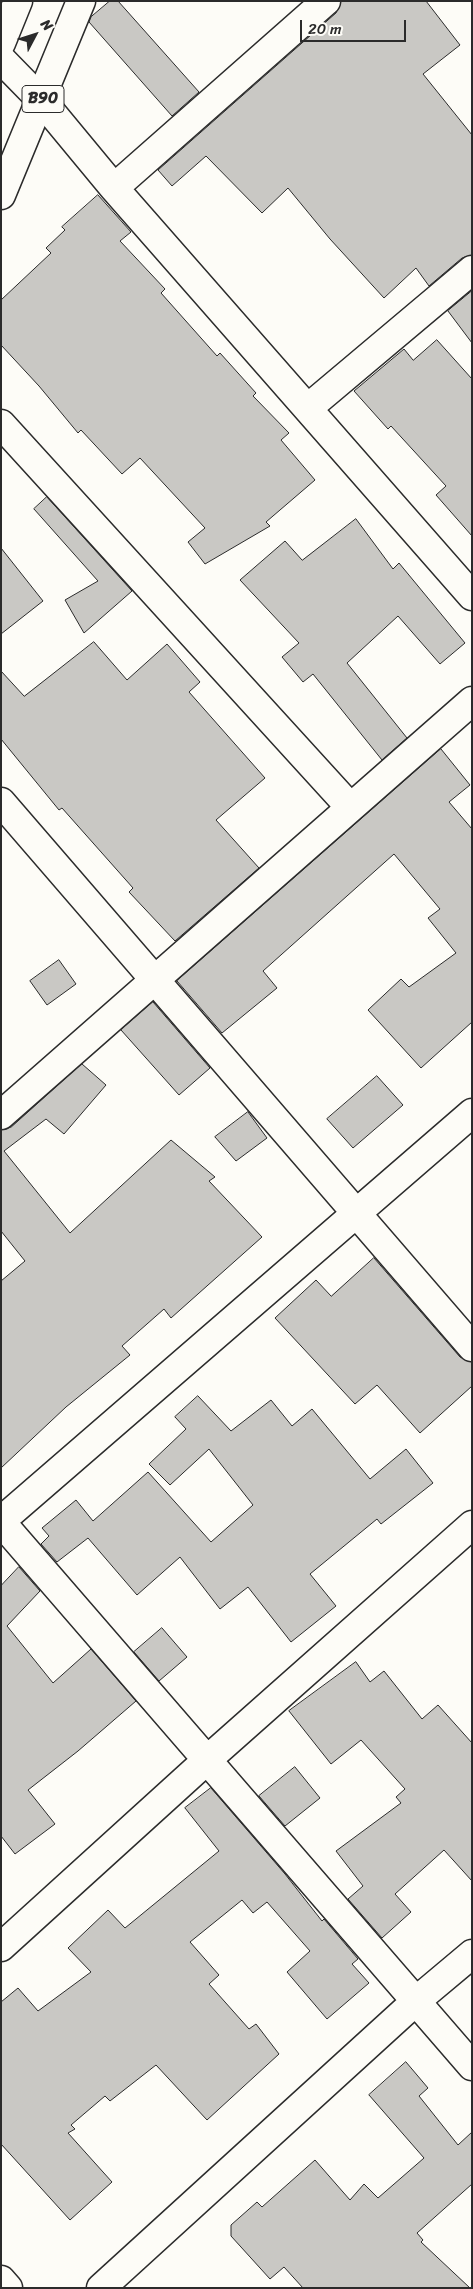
<!DOCTYPE html>
<style>
body{margin:0}
#map{position:relative;width:473px;height:2289px;overflow:hidden;background:#fdfcf7;font-family:Sriracha,sans-serif}
canvas{display:block}
.frame{position:absolute;inset:0;border:2px solid #2b2b2b;pointer-events:none}
.north{position:absolute;left:10px;top:10px;width:50px;height:50px;-webkit-text-stroke:4px #fdfcf7;paint-order:stroke;rotate:50deg;font-size:14px;font-weight:700;line-height:20px;text-align:center;color:#2b2b2b}
.north::after{content:'';display:block;margin:auto;width:18px;height:22px;background:#2b2b2b;clip-path:polygon(50% 0,100% 100%,50% 72%,0 100%)}
.scale{position:absolute;left:300px;top:20px;width:106px;height:22px;box-sizing:border-box;border:2px solid #2b2b2b;border-top:0;padding-left:6px;font-size:15px;line-height:18px;white-space:nowrap;color:#2b2b2b;-webkit-text-stroke:4px #fdfcf7;paint-order:stroke}
</style>
<div id="map">
<canvas width="473" height="2289"></canvas>
<div class="frame"></div>
<div class="north">N</div>
<div class="scale">20 m</div>
</div>
<script>
const context = document.querySelector('canvas').getContext('2d');
context.lineJoin = 'round';
function paint(path, color) { context.fillStyle = color; context.fill(path, 'evenodd'); }
function trace(path, color, width, dash) { context.strokeStyle = color; context.lineWidth = width; context.lineCap = dash ? 'butt' : 'round'; context.setLineDash(dash || []); context.stroke(path); }
function write(font, color, halo, rows, align = 'center') {
  context.font = font + ' Sriracha,sans-serif'; context.lineWidth = 4; context.setLineDash([]); context.textBaseline = 'middle'; context.strokeStyle = halo; context.fillStyle = color; for (const [text, x, y, turn = 0] of rows) {
    context.save(); context.translate(x, y); context.rotate((+turn || 0) * Math.PI / 180); context.textAlign = isNaN(turn) ? turn : align; if (halo) context.strokeText(text, 0, 0); context.fillText(text, 0, 0); context.restore();
  }
}
const building = new Path2D(`
 M110,1H118L199,92L172,116L89,22L91,17Z
 M341,1H426L460,45L423,74L472,135V255L462,258L429,286L416,268L384,298L330,239L288,188L262,213L206,156L172,186L158,170L336,13Z
 M98,195L131,232L120,241L165,289L161,293L217,356L220,353L256,393L253,396L289,433L281,440L315,480L266,522L270,526L205,564L188,542L205,528L140,458L122,474L81,430L78,433L39,386L1,345V300L51,253L46,248L65,230L62,227Z
 M472,291V343L448,311Z
 M437,340L472,379V536L436,495L446,486L391,426L388,429L354,391L404,349L413,360Z
 M47,497L132,591L84,633L65,600L98,581L34,509Z
 M356,519L393,569L399,563L465,643L440,664L398,616L347,663L407,738L382,760L313,674L303,682L282,657L299,643L240,580L285,541L302,560Z
 M1,548L43,601L1,634Z
 M94,642L127,680L167,644L200,682L189,692L265,778L216,820L259,868L175,941L129,892L133,888L62,808L59,810L1,739V671L24,696Z
 M441,749L470,785L449,802L472,829V1022L421,1068L368,1010L401,979L409,987L456,953L428,918L440,909L394,854L263,971L277,988L222,1033L177,981Z
 M59,960L76,984L47,1005L30,981Z
 M153,1002L210,1068L179,1095L121,1030Z
 M82,1064L106,1085L64,1134L46,1119L4,1151L70,1233L171,1140L215,1177L209,1181L262,1237L171,1318L164,1309L122,1346L130,1355L66,1407L1,1468V1281L25,1261L1,1231V1130L11,1127Z
 M377,1076L403,1105L353,1148L327,1119Z
 M248,1112L267,1138L236,1161L215,1137Z
 M374,1258L460,1357L472,1362V1386L420,1433L377,1385L355,1404L275,1318L316,1280L331,1296Z
 M198,1396L231,1431L271,1400L292,1426L312,1409L370,1479L406,1449L433,1483L381,1524L377,1519L310,1574L336,1606L291,1642L248,1587L220,1609L180,1557L137,1595L88,1538L57,1562L41,1544L49,1536L42,1528L76,1500L93,1521L148,1472L211,1542L253,1505L209,1449L170,1485L149,1464L186,1429L175,1417Z
 M19,1567L40,1591L7,1626L53,1683L91,1649L136,1701L78,1751L28,1790L55,1824L15,1854L1,1836V1586Z
 M162,1628L187,1657L159,1681L134,1652Z
 M356,1662L370,1682L384,1671L422,1719L438,1705L472,1743V1881L444,1850L395,1894L411,1912L382,1938L348,1899L363,1886L336,1851L401,1803L396,1797L405,1789L361,1740L331,1764L289,1711Z
 M295,1767L320,1798L285,1826L259,1796Z
 M211,1788L285,1874L322,1921L324,1919L358,1959L352,1964L369,1983L327,2019L287,1972L310,1951L267,1902L253,1913L242,1900L190,1942L219,1975L209,1984L249,2029L256,2024L279,2054L207,2120L156,2065L110,2101L105,2096L71,2125L75,2129L68,2133L112,2182L70,2220L1,2144V2002L18,1988L38,2011L91,1972L68,1948L108,1910L125,1928L219,1851L185,1808Z
 M406,2062L428,2088L419,2096L458,2145L472,2132V2184L417,2233L423,2240L421,2242L470,2288H303L284,2267L270,2279L231,2236V2225L257,2202L262,2207L315,2160L350,2200L364,2184L378,2198L424,2158L369,2095Z`);
paint(building, '#c9c8c4');
trace(building, '#2b2b2b', 1);
const minor = new Path2D(`
 M1,59L42,101L114,188L472,596
 M114,188L326,1
 M308,408L472,270
 M1,424L350,807
 M1,802L472,1347
 M1,1115L472,701
 M1,1521L472,1113
 M1,1522L472,2066
 M1,1947L207,1760L472,1525
 M1,2280L8,2288
 M101,2288L416,2001L472,1954`);
const primary = new Path2D(`
 M1,43L18,1
 M1,195L81,1`);
trace(minor, '#2b2b2b', 31);
trace(primary, '#2b2b2b', 31);
trace(minor, '#fdfcf7', 28);
trace(primary, '#fdfcf7', 28);
for (const [x, y, w] of [
 [43,99,42]
]) { const box = new Path2D(); box.roundRect(x - w / 2, y - 13.5, w, 27, 4); context.fillStyle = '#fdfcf7'; context.fill(box); trace(box, '#2b2b2b', 1); }
write('bold 16px', '#2b2b2b', null, [
 ["B90",43,99]
]);
</script>
